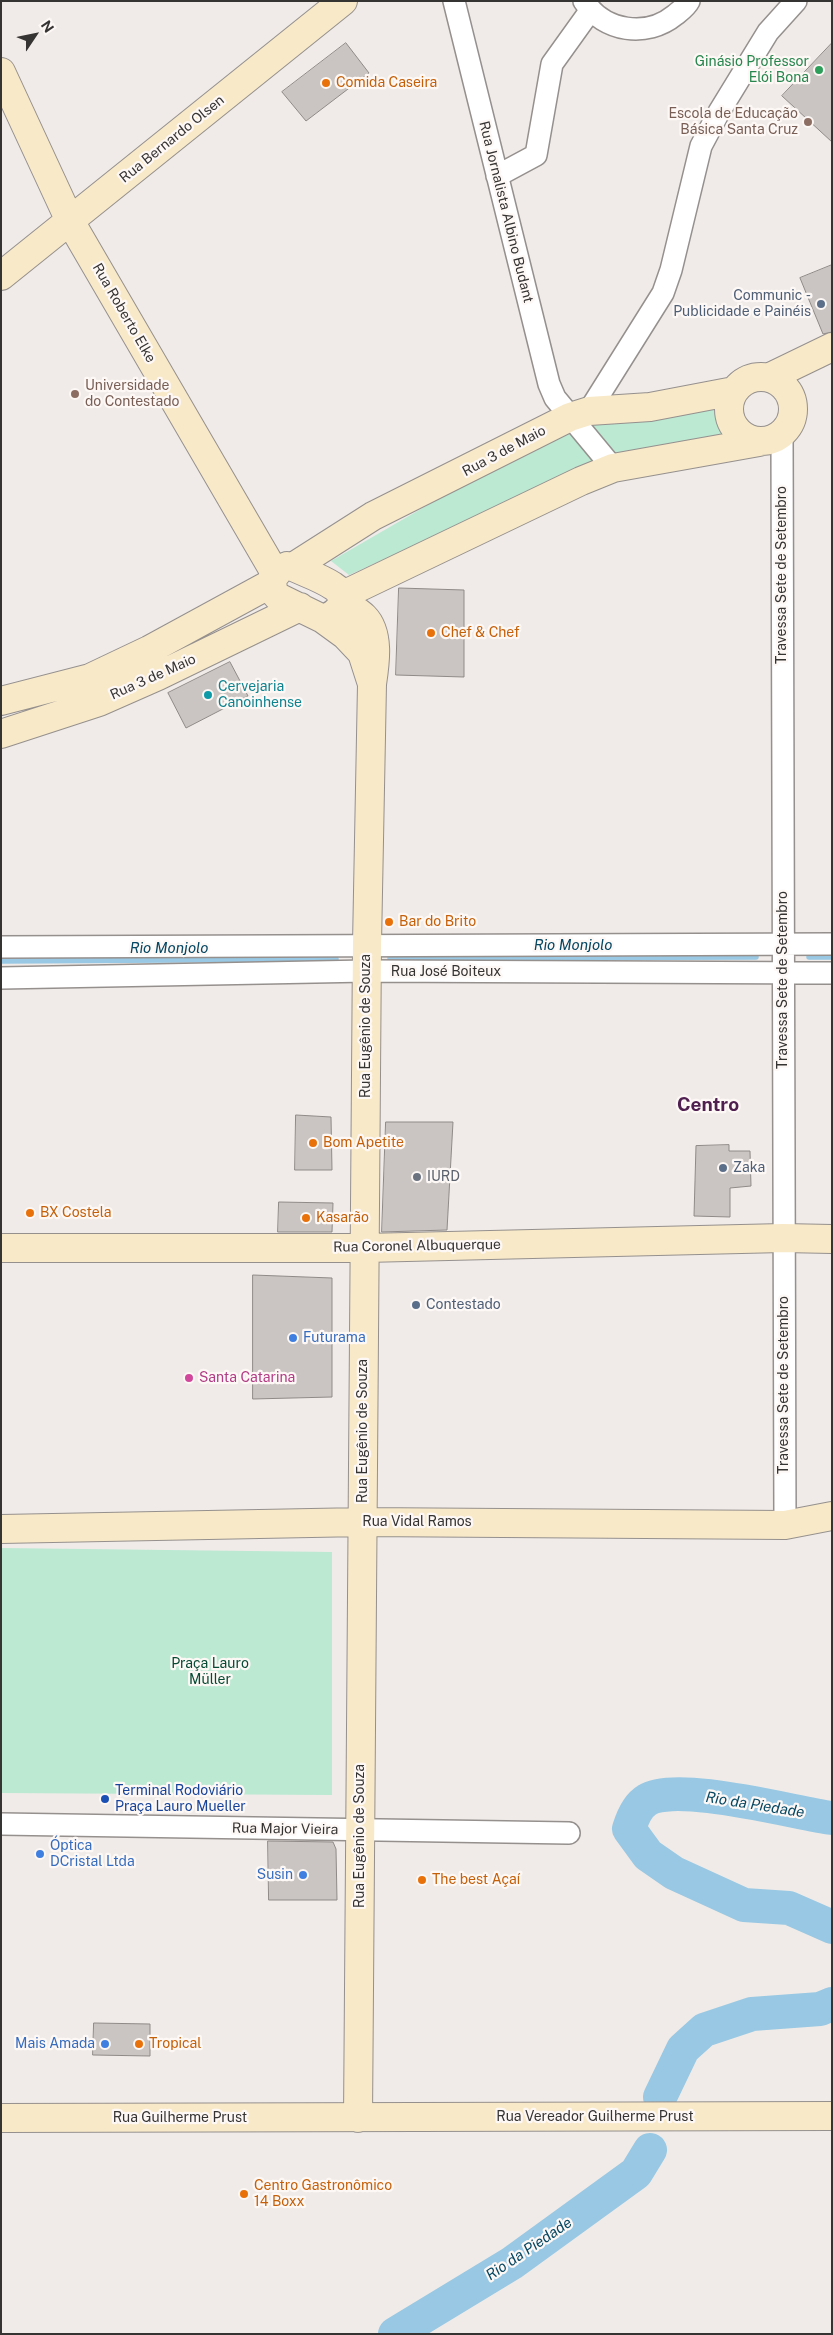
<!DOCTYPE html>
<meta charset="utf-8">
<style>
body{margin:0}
#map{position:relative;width:833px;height:2335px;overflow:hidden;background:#f0ebe8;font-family:"Public Sans",sans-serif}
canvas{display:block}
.frame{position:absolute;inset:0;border:2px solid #363433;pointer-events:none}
.north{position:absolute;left:10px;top:10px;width:50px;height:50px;-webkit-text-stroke:4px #fdf8f6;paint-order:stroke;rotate:56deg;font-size:14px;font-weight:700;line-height:20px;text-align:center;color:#363433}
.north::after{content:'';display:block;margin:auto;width:18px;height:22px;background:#363433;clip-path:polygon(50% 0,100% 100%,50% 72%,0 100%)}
</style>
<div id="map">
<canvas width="833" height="2335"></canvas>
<div class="frame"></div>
<div class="north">N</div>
</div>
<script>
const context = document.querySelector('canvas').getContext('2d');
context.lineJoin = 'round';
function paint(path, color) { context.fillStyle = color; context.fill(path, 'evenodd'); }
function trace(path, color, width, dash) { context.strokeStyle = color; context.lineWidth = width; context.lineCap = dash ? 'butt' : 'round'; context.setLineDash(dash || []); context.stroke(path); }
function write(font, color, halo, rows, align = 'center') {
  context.font = font + ' "Public Sans",sans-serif'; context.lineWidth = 4.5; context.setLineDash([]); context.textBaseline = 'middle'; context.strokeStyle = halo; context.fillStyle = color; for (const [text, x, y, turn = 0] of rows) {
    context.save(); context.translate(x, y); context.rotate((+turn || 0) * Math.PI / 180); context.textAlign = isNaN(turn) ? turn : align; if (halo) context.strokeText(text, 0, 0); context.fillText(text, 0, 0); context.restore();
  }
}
paint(new Path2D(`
 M713,408L723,437L563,479L349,575L331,561L561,428Z
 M1,1548L332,1552V1795L1,1793Z`), '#bbe9d2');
trace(new Path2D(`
 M809,957H832
 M390,958L756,957
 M1,961L336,959`), '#98c8e3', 5.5);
trace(new Path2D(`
 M832,1818C795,1813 675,1781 647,1800C637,1806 632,1819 629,1829L648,1855L674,1873L744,1905L789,1908L832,1927
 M660,2097L683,2049L704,2030L752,2014L820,2009L832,2004
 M395,2334L512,2263L636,2173L650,2150`), '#98c8e3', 34);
const building = new Path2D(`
 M346,43L369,73L306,121L282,92Z
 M832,43V142L782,96Z
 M832,265V332L823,334L800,278Z
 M399,588L464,590V677L396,675Z
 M230,662L248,696L186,728L168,693Z
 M296,1115L331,1117L332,1170H295Z
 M386,1122H453L447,1230L382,1232Z
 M729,1145V1151H750L751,1186L730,1188V1217L694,1216L696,1146Z
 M279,1202L333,1203L332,1232H278Z
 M253,1275L332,1278V1397L253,1399Z
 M268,1841L333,1842L336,1849L337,1900H269Z
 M94,2023L150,2024V2056L93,2055Z`);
paint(building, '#cac5c3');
trace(building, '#8f8a88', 1);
const street = new Path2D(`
 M454,1L549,384L555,398L613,468
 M584,1C604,32 647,38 675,15C680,11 686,7 689,1
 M497,176L536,155L552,64L590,11
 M589,411L663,293L671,270L701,146L719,112L768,32L796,1
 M782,435L785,1525
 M1,947L832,944
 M1,978L367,971L832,973
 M1,1824L569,1833`);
const secondary = new Path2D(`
 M1,72L70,221L275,573
 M1,276L343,1
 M729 409a32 32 0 1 1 64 0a32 32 0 1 1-64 0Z
 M770,377L832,347
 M287,566L293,567C306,573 321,578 333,586C352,598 340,613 323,619L278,597L273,591L272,579L280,569Z
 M293,567L373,516L570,417L589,411L650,407L734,391
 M341,596L581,481L613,468L759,442
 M342,601C349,606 358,611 364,617C380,633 375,664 372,684L367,944L358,2118
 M323,619L345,635L362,653L371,681
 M1,701L90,678L149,650L272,583
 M1,734L99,702L158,676L300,607
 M1,1248H365L783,1238L832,1239
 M1,1529L363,1522L785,1525L832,1516
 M1,2118L832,2116`);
trace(street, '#95908e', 24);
trace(secondary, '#95908e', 30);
trace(street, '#fff', 21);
trace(secondary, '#f8e9c8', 28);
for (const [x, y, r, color] of [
 [819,70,5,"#2e9e5b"],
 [326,83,5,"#e8710a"],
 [808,122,5,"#8d6e63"],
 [821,304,5,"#5c6f8a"],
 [75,394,5,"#8d6e63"],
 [431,633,5,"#e8710a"],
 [208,695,5,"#0f9aa8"],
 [389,922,5,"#e8710a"],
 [313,1143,5,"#e8710a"],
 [723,1168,5,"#5c6f8a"],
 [417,1177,5,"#6b7280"],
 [30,1213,5,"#e8710a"],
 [306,1218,5,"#e8710a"],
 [416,1305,5,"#5c6f8a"],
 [293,1338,5,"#3f7fe0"],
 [189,1378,5,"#d1479c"],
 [105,1799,5,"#1a4fb4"],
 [40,1854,5,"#3f7fe0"],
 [303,1875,5,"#3f7fe0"],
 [422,1880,5,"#e8710a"],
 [105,2044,5,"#3f7fe0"],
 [139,2044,5,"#e8710a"],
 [244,2194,5,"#e8710a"]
]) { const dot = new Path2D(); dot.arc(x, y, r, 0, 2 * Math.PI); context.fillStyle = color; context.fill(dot); trace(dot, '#fdf8f6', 2); }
write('14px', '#27864d', '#fdf8f6', [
 ["Ginásio Professor",809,62],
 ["Elói Bona",809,78]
], 'right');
write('14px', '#c56008', '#fdf8f6', [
 ["Comida Caseira",336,83],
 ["Chef & Chef",441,633],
 ["Bar do Brito",399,922],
 ["Bom Apetite",323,1143],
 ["BX Costela",40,1213],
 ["Kasarão",316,1218],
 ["The best Açaí",432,1880],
 ["Tropical",149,2044],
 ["Centro Gastronômico",254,2186],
 ["14 Boxx",254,2202]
], 'left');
write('14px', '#785e54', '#fdf8f6', [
 ["Escola de Educação",798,114],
 ["Básica Santa Cruz",798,130],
 ["Universidade",85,386,"left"],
 ["do Contestado",85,402,"left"]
], 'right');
write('14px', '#363433', '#fdf8f6', [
 ["Rua Bernardo Olsen",172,139,-39],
 ["Rua Jornalista Albino Budant",506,212,76],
 ["Rua Roberto Elke",124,313,60],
 ["Rua 3 de Maio",504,451,-28],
 ["Travessa Sete de Setembro",782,575,-90],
 ["Rua 3 de Maio",153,677,-24],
 ["Rua José Boiteux",446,972],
 ["Travessa Sete de Setembro",783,980,-90],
 ["Rua Eugênio de Souza",366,1026,-90],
 ["Rua Coronel Albuquerque",417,1246,-1],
 ["Travessa Sete de Setembro",784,1385,-90],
 ["Rua Eugênio de Souza",363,1431,-90],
 ["Rua Vidal Ramos",417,1522],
 ["Rua Major Vieira",285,1829,1],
 ["Rua Eugênio de Souza",360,1836,-90],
 ["Rua Vereador Guilherme Prust",595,2117],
 ["Rua Guilherme Prust",180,2118]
]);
write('14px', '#4e5e75', '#fdf8f6', [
 ["Communic -",811,296,"right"],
 ["Publicidade e Painéis",811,312,"right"],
 ["Zaka",733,1168],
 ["Contestado",426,1305]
], 'left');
write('14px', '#0d838f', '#fdf8f6', [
 ["Cervejaria",218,687],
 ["Canoinhense",218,703]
], 'left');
write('14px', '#5b616d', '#fdf8f6', [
 ["IURD",427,1177]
], 'left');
write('14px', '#366cbe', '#fdf8f6', [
 ["Futurama",303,1338],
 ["Óptica",50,1846],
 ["DCristal Ltda",50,1862],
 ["Susin",293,1875,"right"],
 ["Mais Amada",95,2044,"right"]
], 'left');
write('14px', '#b23c85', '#fdf8f6', [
 ["Santa Catarina",199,1378]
], 'left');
write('14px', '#074a33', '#fdf8f6', [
 ["Praça Lauro",210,1664],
 ["Müller",210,1680]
]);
write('14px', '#164399', '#fdf8f6', [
 ["Terminal Rodoviário",115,1791],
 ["Praça Lauro Mueller",115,1807]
], 'left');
write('italic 15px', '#064762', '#fdf8f6', [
 ["Rio Monjolo",573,945],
 ["Rio Monjolo",169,948],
 ["Rio da Piedade",755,1805,9],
 ["Rio da Piedade",529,2249,-34]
]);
write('bold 19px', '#4f1f50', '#fdf8f6', [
 ["Centro",708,1105]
]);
</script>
